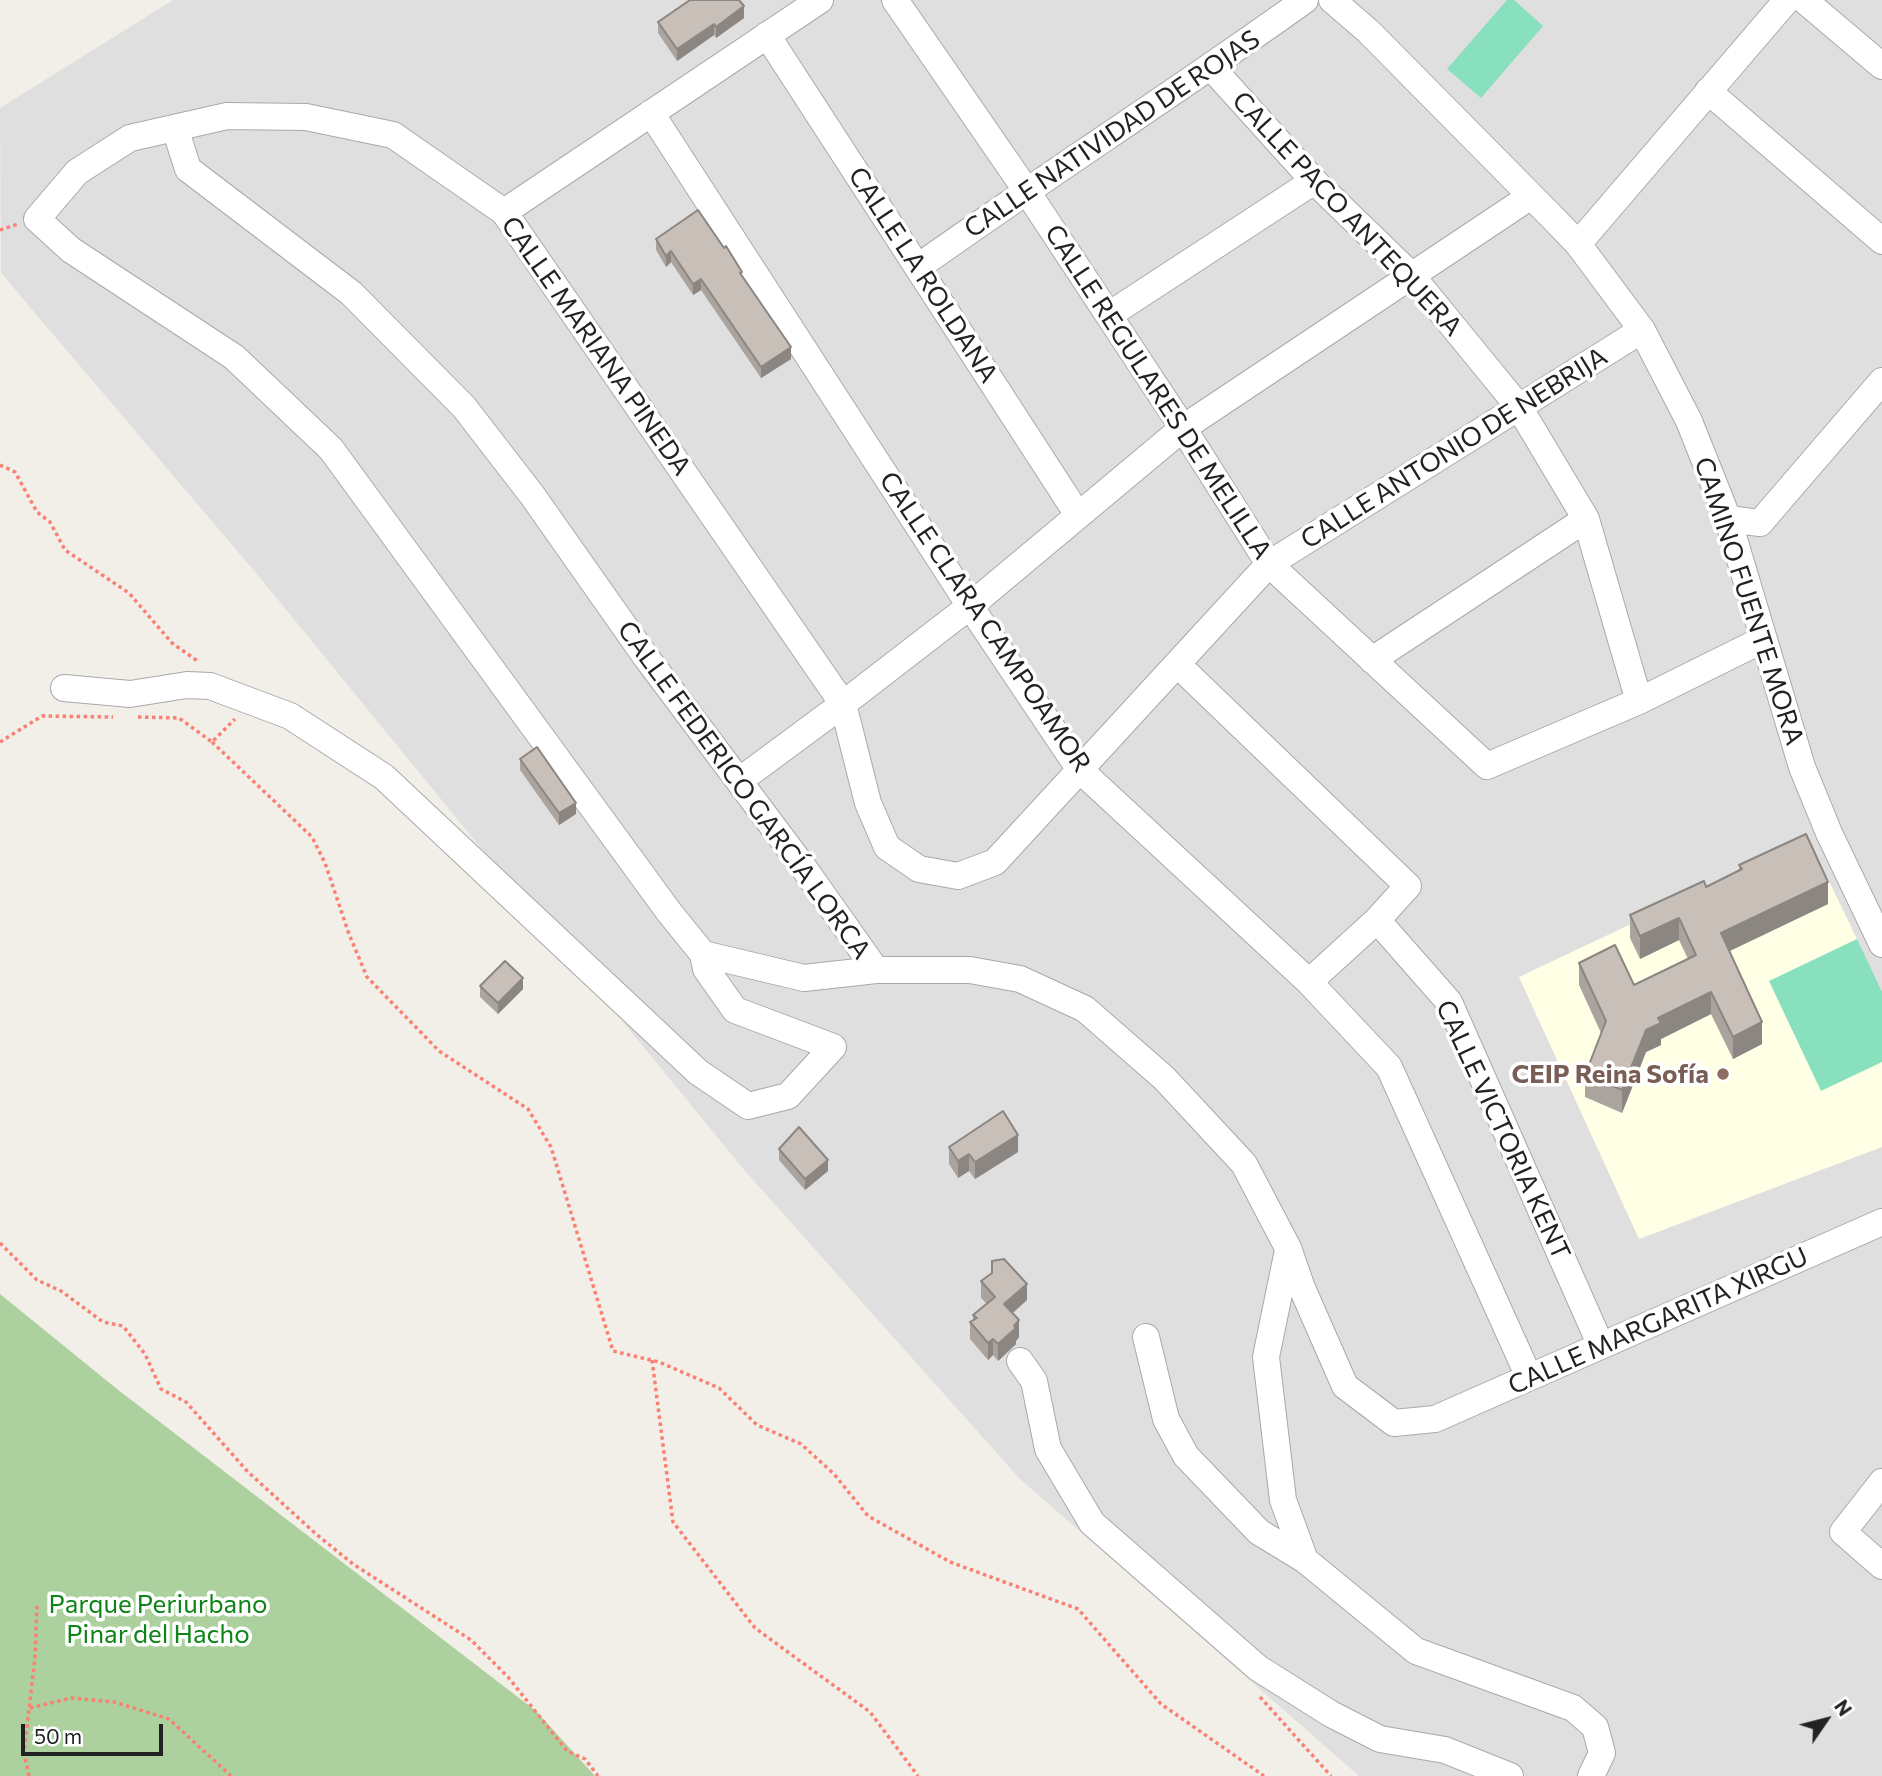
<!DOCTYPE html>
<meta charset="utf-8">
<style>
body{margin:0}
#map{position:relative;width:1882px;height:1776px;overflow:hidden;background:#f2efe9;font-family:Commissioner,sans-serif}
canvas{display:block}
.north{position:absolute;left:1791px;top:1685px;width:70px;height:70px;-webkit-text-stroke:5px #fff;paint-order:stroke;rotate:55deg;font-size:19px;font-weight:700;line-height:28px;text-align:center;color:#222}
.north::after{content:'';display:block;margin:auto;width:24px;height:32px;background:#222;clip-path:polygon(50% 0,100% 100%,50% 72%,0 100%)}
.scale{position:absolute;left:21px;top:1724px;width:142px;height:32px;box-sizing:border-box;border:4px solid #222;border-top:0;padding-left:9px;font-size:21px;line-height:24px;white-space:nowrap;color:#222;-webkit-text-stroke:5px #fff;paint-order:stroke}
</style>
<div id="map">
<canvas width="1882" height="1776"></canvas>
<div class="north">N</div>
<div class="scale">50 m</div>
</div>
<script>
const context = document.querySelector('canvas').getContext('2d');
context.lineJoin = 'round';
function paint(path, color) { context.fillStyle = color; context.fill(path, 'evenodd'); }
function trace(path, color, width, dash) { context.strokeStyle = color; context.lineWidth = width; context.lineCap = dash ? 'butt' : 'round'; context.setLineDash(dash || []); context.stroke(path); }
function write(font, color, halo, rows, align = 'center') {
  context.font = font + ' Commissioner,sans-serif'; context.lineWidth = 7; context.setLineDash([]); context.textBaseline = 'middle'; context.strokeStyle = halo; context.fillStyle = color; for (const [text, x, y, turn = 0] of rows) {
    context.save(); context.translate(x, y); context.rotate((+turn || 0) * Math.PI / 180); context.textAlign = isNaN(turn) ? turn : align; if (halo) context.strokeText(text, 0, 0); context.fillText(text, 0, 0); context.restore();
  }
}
paint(new Path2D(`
 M173,0H1882V1776H1359L1019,1478L745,1171L261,579L1,273L0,108Z`), '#e0dfdf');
paint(new Path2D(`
 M1809,840L1857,939L1882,1001V1147L1639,1239L1519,977Z`), '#ffffe5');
paint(new Path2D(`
 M0,1294L117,1389L536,1711L595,1776H0Z`), '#add19e');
paint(new Path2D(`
 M1507,0H1514L1543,26L1481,98L1447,69Z
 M1857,939L1882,992V1062L1821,1091L1769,981Z`), '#88e0be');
const minor = new Path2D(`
 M895,0L1026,190L1183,428L1269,564L1487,766L1639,701L1764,639
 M1332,0L1368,31L1553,218L1578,244L1642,330L1689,421L1728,519L1802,767L1829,833L1882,944
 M1804,0L1882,66
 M767,35L1078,515
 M1211,67L1314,181L1411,275L1519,407L1586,519L1639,701
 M1708,91L1882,241
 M651,113L970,606L1080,770L1309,982L1389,1067L1529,1377
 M175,128L188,169L351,293L464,407L532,495L646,657L801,864L876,970
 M504,212L820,0
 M1578,244L1787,0
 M918,267C1046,176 1178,91 1305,0
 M1109,315L1314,181
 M1728,519L1760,523L1882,381
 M1372,660L1586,519
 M1177,664L1408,886L1377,920L1449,1002L1601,1346
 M64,688L130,694L187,685L210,686L290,716L384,777L698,1072L748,1106L788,1096L833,1047L735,1010L706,969L703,954L669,912L331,449L234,357L71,250L37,219L77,172L130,138L227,116L306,117L393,135L504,212L843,704L970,606L1183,428L1531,196
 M739,781L843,704L868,803L887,847L919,869L958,876L995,862L1269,564L1642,330
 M703,954L804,978L876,970H970L1020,979L1085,1009L1164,1078L1244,1164L1288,1248L1302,1288L1345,1386L1394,1423L1435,1419L1882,1222
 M1309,982L1377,920
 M1288,1250L1266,1357L1283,1500L1305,1560L1416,1651L1573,1708L1595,1727L1602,1753L1591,1776
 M1146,1337L1166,1419L1186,1456L1259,1532L1305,1560
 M1020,1361L1034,1381L1048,1449L1092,1523L1258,1668L1331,1714L1380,1739L1445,1750L1510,1776
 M1882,1482L1843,1532L1882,1566`);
trace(minor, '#a9a9a9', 28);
trace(new Path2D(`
 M0,230L18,224
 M0,465L15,472L37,512L50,522L65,550L129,593L172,643L199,662
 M138,717L179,718L212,742L235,719
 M0,742L42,716L113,717
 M212,742L312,837L325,863L349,934L367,977L439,1051L528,1109L551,1147L613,1351L659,1362L719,1388L757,1425L801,1444L834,1474L868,1516L950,1562L1078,1609L1161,1704L1264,1776
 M0,1243L37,1280L61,1291L103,1322L123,1326L145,1354L161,1389L186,1402L248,1472L316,1534L353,1564L471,1640L508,1677L567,1751L585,1759L598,1776
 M652,1360L673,1522L755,1628L870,1712L918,1776
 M1260,1697L1331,1776
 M30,1708L71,1698L114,1702L169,1719L231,1776
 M29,1776L24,1753L35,1657L37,1604`), '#fa8072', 3.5, [3.5, 3.5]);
trace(minor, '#fff', 26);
paint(new Path2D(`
 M744,18L716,38L714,35L677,61L658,33V22Z
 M656,239L742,275L791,359L761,378L701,290L693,295L671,262L666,267L656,250Z
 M520,759L576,814L559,825L520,770Z
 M1739,865L1828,904L1730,951L1762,1044L1733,1059L1711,1014L1661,1039V1045L1646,1052L1622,1113L1585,1097V1075L1601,1033L1579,985V963L1634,985L1688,959L1679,940L1640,959L1630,938V915L1706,887L1739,870Z
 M480,986L523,989L498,1014L480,997Z
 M949,1147L1018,1152L975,1179L969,1171L958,1178L949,1164Z
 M779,1149L828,1171L805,1190L779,1160Z
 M981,1281L1027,1300L1013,1313L1019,1337L1016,1341V1344L998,1361L993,1355L988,1360L970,1339V1322L973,1320V1315L987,1304L981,1298Z`), '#aba49e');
paint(new Path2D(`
 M744,6V18L716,38V27Z
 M714,24V35L677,61V49Z
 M671,251V262L666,267V256Z
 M701,279V290L693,295V284Z
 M791,347V359L761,378V367Z
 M576,803V814L559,825V813Z
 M1828,882V904L1721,955V933Z
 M1679,918V940L1640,959V936Z
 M523,978V989L498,1014V1003Z
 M1711,992V1014L1661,1039V1045L1646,1052L1622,1113V1090L1646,1030L1658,1018Z
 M1762,1022V1044L1733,1059V1037Z
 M1018,1135V1152L975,1179V1162Z
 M969,1154V1171L958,1178V1161Z
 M828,1160V1171L805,1190V1179Z
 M1027,1284V1300L1004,1320V1304Z
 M1019,1320V1337L1016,1341V1344L998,1361V1344Z
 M993,1339V1355L988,1360V1343Z`), '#8b8681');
const building = new Path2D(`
 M690,0H739L744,6L716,27L714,24L677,49L658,22Z
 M698,210L724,248L726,246L742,272L740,273L791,347L761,367L701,279L693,284L671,251L666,256L656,239Z
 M537,747L576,803L559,813L520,759Z
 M1806,834L1828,882L1721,933L1762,1022L1733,1037L1711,992L1658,1018L1661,1023L1646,1030L1622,1090L1585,1075L1606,1021L1579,963L1615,945L1634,985L1696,955L1679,918L1640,936L1630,915L1704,881L1706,887L1742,869L1739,865Z
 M505,961L523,978L498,1003L480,986Z
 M1003,1111L1018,1135L975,1162L969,1154L958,1161L949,1147Z
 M799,1127L828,1160L805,1179L779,1149Z
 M1004,1259L1027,1284L1004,1304L1019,1320L1014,1326L1016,1328L998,1344L993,1339L988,1343L970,1322L977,1318L973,1315L995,1297L981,1281L992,1273V1261Z`);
paint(building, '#c7bfb8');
trace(building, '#8b8681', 2);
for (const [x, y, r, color] of [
 [1723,1074,7,"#8d6e63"]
]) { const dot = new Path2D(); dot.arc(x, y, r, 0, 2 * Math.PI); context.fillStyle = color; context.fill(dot); trace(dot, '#fff', 2.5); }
write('26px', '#222', '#fff', [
 ["CALLE NATIVIDAD DE ROJAS",1112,134,-34],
 ["CALLE PACO ANTEQUERA",1347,214,47],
 ["CALLE LA ROLDANA",923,275,57],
 ["CALLE MARIANA PINEDA",596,346,55],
 ["CALLE REGULARES DE MELILLA",1158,392,57],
 ["CALLE ANTONIO DE NEBRIJA",1454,448,-32],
 ["CAMINO FUENTE MORA",1749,601,72],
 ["CALLE CLARA CAMPOAMOR",985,622,56],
 ["CALLE FEDERICO GARCÍA LORCA",744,790,54],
 ["CALLE VICTORIA KENT",1503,1130,65],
 ["CALLE MARGARITA XIRGU",1658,1321,-24]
]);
write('bold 26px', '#785e54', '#fff', [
 ["CEIP Reina Sofía",1709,1074]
], 'right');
write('26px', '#0c8416', '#fff', [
 ["Parque Periurbano",158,1604],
 ["Pinar del Hacho",158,1634]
]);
</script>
